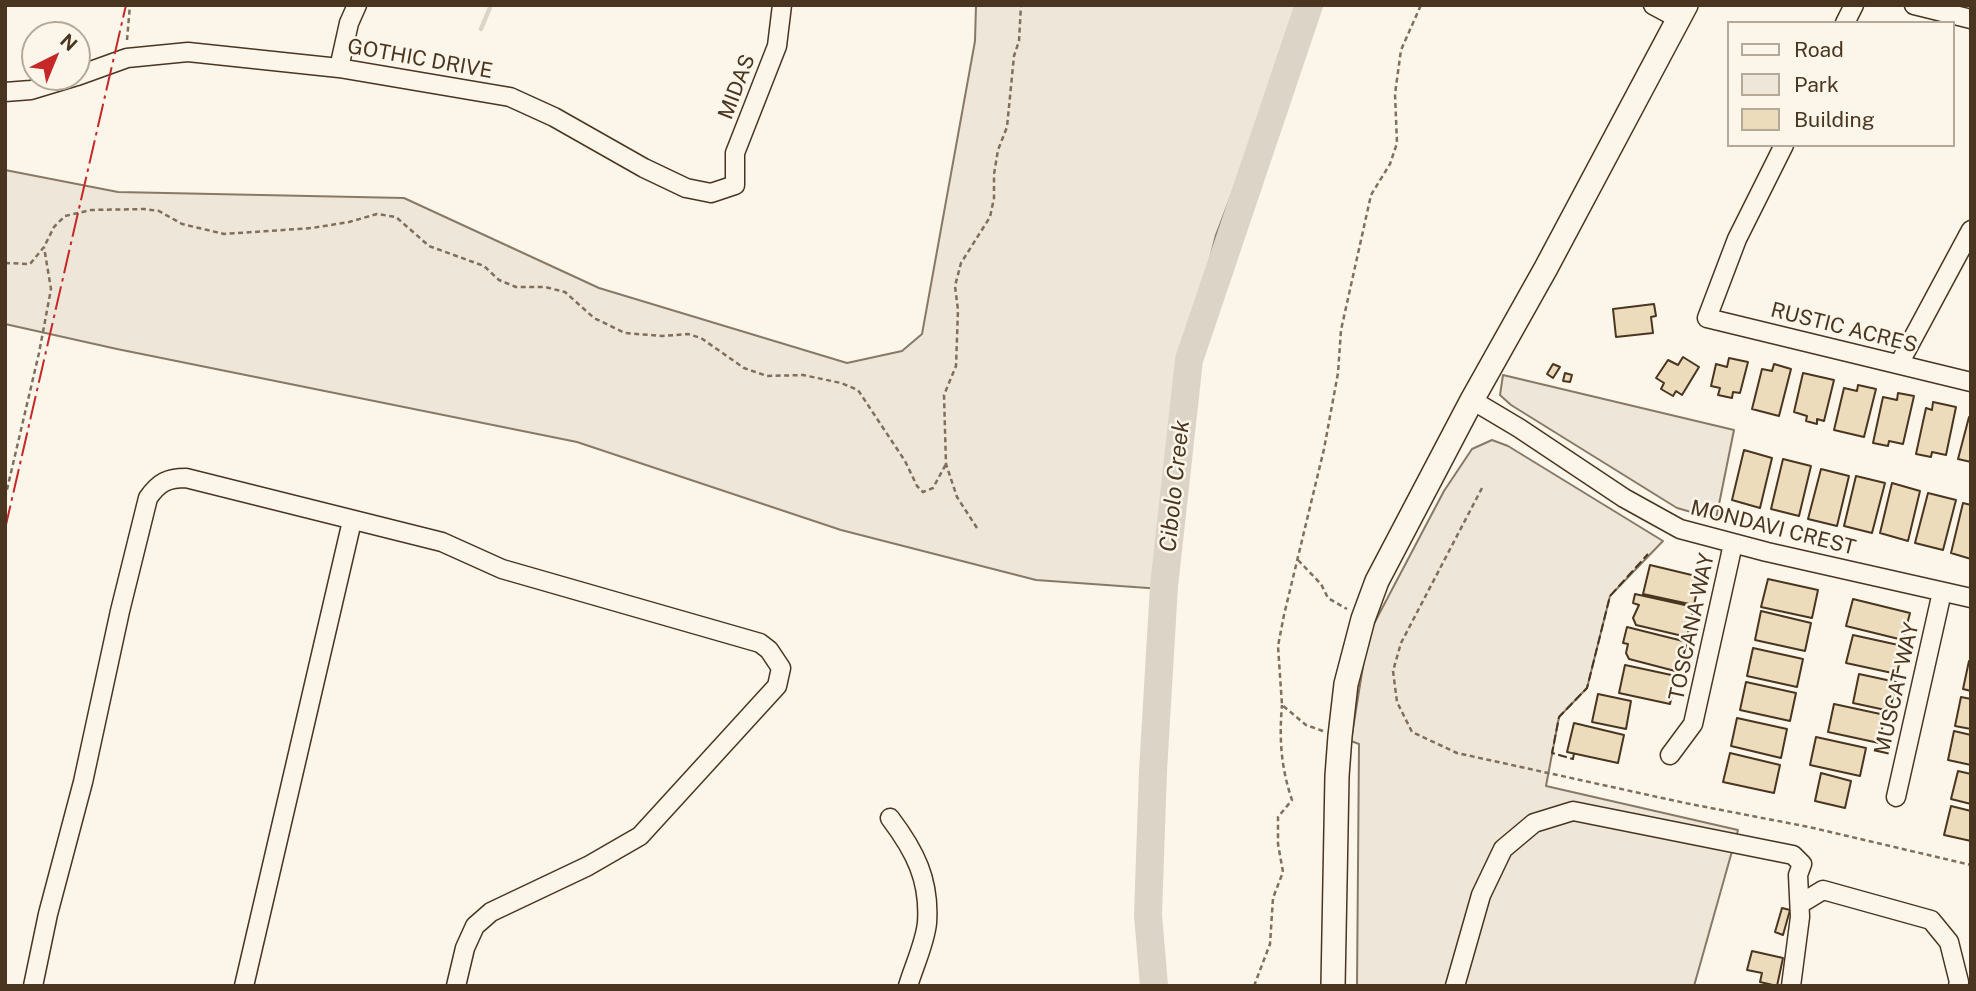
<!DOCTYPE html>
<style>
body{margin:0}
#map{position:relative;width:1976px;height:991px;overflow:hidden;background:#fbf6e9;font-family:"Public Sans",sans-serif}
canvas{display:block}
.frame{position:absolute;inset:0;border:7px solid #4a3520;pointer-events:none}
.legend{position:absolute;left:1727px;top:21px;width:228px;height:126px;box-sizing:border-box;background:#fbf6e9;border:2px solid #b4a999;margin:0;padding:9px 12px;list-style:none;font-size:21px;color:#4a3520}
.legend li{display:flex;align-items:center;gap:14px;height:35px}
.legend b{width:35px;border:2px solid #b4a999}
.north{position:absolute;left:21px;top:21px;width:70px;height:70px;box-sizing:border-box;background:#fbf6e9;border:2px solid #b4a999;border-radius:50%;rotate:43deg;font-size:19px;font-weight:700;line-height:28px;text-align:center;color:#4a3520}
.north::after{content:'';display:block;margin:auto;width:24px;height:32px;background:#c62828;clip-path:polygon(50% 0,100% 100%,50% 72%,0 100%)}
</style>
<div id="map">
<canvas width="1976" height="991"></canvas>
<div class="frame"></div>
<ul class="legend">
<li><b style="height:9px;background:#fbf6e9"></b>Road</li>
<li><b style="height:19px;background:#ede6d9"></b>Park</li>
<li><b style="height:19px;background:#ecdcbc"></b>Building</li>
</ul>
<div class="north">N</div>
</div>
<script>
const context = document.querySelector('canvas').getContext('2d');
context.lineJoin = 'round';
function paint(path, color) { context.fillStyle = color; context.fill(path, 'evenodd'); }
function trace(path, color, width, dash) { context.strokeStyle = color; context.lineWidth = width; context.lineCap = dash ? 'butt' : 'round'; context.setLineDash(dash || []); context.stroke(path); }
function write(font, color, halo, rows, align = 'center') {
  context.font = font + ' "Public Sans",sans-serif'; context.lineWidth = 5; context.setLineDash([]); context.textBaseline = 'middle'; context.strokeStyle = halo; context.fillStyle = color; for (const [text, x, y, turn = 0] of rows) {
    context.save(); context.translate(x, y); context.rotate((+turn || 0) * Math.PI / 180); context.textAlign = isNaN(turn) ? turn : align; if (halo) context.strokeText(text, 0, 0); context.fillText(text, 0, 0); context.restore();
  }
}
const green = new Path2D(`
 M976,5H1323L1276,79L1216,235L1180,378L1160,531L1162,589L1036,580L841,530L577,442L117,349L5,324V170L118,192L404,198L599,288L847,363L902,351L922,334L975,41Z
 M1503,375L1734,430L1716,519L1677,508L1511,405L1500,395Z
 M1492,440L1508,446L1663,541L1610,596L1587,688L1559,717L1546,786L1738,830L1694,986H1357L1359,744L1351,741L1368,635L1444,491L1472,449Z`);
paint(green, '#ede6d9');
trace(green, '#887966', 2);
trace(new Path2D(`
 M481,29L491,5`), '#dcd4c6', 4.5);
trace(new Path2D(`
 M1154,986L1148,915L1153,771L1164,586L1189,360L1309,5`), '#dcd4c6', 28);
const building = new Path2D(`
 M1654,304L1656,316L1651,317L1653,333L1616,337L1613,309Z
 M1683,357L1699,367L1682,395L1676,391L1673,396L1661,389L1664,383L1656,378L1668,360L1678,365Z
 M1729,358L1748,362L1740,393L1733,392L1732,398L1718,395L1720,388L1711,386L1716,364L1727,367Z
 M1553,364L1560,367L1553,378L1547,374Z
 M1774,364L1791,369L1779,416L1752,409L1762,369L1772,371Z
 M1565,373L1572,375L1570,382L1563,381Z
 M1803,373L1834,380L1824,421L1817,419V424L1806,421L1807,416L1794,412Z
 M1858,385L1876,389L1864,437L1834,430L1844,388L1857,391Z
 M1898,393L1914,396L1903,444L1889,441L1888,446L1873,443L1883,397L1897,400Z
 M1933,402L1956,407L1946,455L1932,452L1931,457L1916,454L1926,408L1932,410Z
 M1969,417L1971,418V462L1958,459Z
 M1744,450L1772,458L1760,508L1732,500Z
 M1783,459L1811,466L1799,516L1771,509Z
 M1821,469L1849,476L1837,526L1808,519Z
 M1856,476L1885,483L1872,533L1844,526Z
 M1892,483L1920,491L1908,541L1880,533Z
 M1928,493L1956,500L1943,550L1915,543Z
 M1963,503L1971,505V559L1951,553Z
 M1650,565L1700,577L1694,605L1643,594Z
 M1768,579L1818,590L1812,618L1761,607Z
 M1635,594L1694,607L1687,637L1636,625L1633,618L1639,605L1633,603Z
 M1853,599L1910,613L1903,640L1846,626Z
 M1761,611L1811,623L1805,651L1755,640Z
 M1627,627L1687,642L1679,672L1629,659L1626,653L1628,644L1623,643Z
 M1853,635L1903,646L1897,674L1846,663Z
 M1753,648L1803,659L1797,687L1747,676Z
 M1969,661H1971V691L1963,689Z
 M1625,665L1676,676L1670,704L1619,693Z
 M1859,674L1896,682L1890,711L1853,703Z
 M1746,682L1796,693L1790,721L1740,710Z
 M1598,694L1631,701L1626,729L1592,722Z
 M1961,697L1971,699V729L1955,726Z
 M1834,704L1885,715L1879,743L1828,732Z
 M1737,718L1787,729L1781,758L1731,746Z
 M1574,723L1624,735L1618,763L1567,752Z
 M1954,731L1971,735V765L1948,760Z
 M1816,737L1866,748L1860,776L1810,765Z
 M1730,753L1780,765L1774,793L1723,782Z
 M1958,771L1971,774V804L1951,799Z
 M1821,773L1851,781L1845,808L1815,801Z
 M1951,806L1971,811V841L1944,835Z
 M1782,908L1790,910L1783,935L1775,932Z
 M1752,951L1783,958L1777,986L1760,982L1762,973L1747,970Z`);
paint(building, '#ecdcbc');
trace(building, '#4a3520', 2);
const minor = new Path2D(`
 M1653,5L1679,19
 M1914,5L1971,19
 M1845,23L1854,5
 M339,68L349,23L357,5
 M77,76L127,58L188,52L339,68L510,97L554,117L644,168L686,188L711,193L735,185V153L777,46L782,5
 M5,92L31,90L74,77
 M1784,145L1737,239L1707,318L1971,382
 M1899,364L1971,230
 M1472,400L1519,428L1624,498L1680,529L1767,552L1971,598
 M1670,755L1693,724L1733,544
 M1896,797L1942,592
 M890,818C915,851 930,880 927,923C925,943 914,966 908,986
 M1800,904L1823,890L1931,920L1949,942L1959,982L1958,986
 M33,986L48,914L83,782L120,611L148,498C159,482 168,478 186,478L442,542L502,569L760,643L769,650L781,668L777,686L640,836L588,866L491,912L475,926L465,948L456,986
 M244,986L352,521
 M1455,986L1481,895L1503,849L1534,823L1573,811L1793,855L1802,864L1798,875L1800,917L1791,986`);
const major = new Path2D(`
 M1333,986L1337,776L1340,736L1346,684L1363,619L1377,581L1472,400L1546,268L1686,5`);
trace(minor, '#4a3520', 21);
trace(major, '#4a3520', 26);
trace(new Path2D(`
 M127,40L130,5
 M5,263L30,264L44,247L54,227L65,216L91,210L144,209L159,211L182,224L224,234L312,228L349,222L377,214L396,217L429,246L484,266L499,280L516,287H545L565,292L594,318L625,333L662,336L688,334L701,338L744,368L767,376L803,375L841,383L858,390L905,461L917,486L923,492L933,488L946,464
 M1482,488L1401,643L1393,671L1397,702L1412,732L1457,753L1685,803L1809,827L1971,865
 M5,498L39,353L51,289L44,247
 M977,528L957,497L946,464L944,395L956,366L958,310L955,286L961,263L990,217L994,198V174L998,150L1007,127L1014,56L1019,41L1021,5
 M1298,560L1321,584L1328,598L1347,609
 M1323,731L1306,725L1282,705L1278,646L1284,615L1324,449L1338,373L1341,330L1371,195L1390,164L1397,143L1395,94L1401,50L1421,5
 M1254,986L1270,944L1273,898L1283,872L1278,844V817L1292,800C1281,768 1279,738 1282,705`), '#7f6f5c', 2.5, [5, 3.5]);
trace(minor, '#fbf6e9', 18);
trace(major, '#fbf6e9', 23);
trace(new Path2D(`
 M1574,753L1573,759L1552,753L1559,717L1587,688L1610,596L1648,554`), '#4a3520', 2, [9, 3.5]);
trace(new Path2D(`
 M5,529L126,5`), '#c62828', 2, [24, 5, 3.5, 5]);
write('21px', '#4a3520', '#fbf6e9', [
 ["GOTHIC DRIVE",420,59,10],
 ["MIDAS",737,87,-69],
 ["RUSTIC ACRES",1844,328,14],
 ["MONDAVI CREST",1773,528,14],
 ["TOSCANA WAY",1692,627,-78],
 ["MUSCAT WAY",1897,689,-77]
]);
write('italic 23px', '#4a3520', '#fbf6e9', [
 ["Cibolo Creek",1175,486,-84]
]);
</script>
